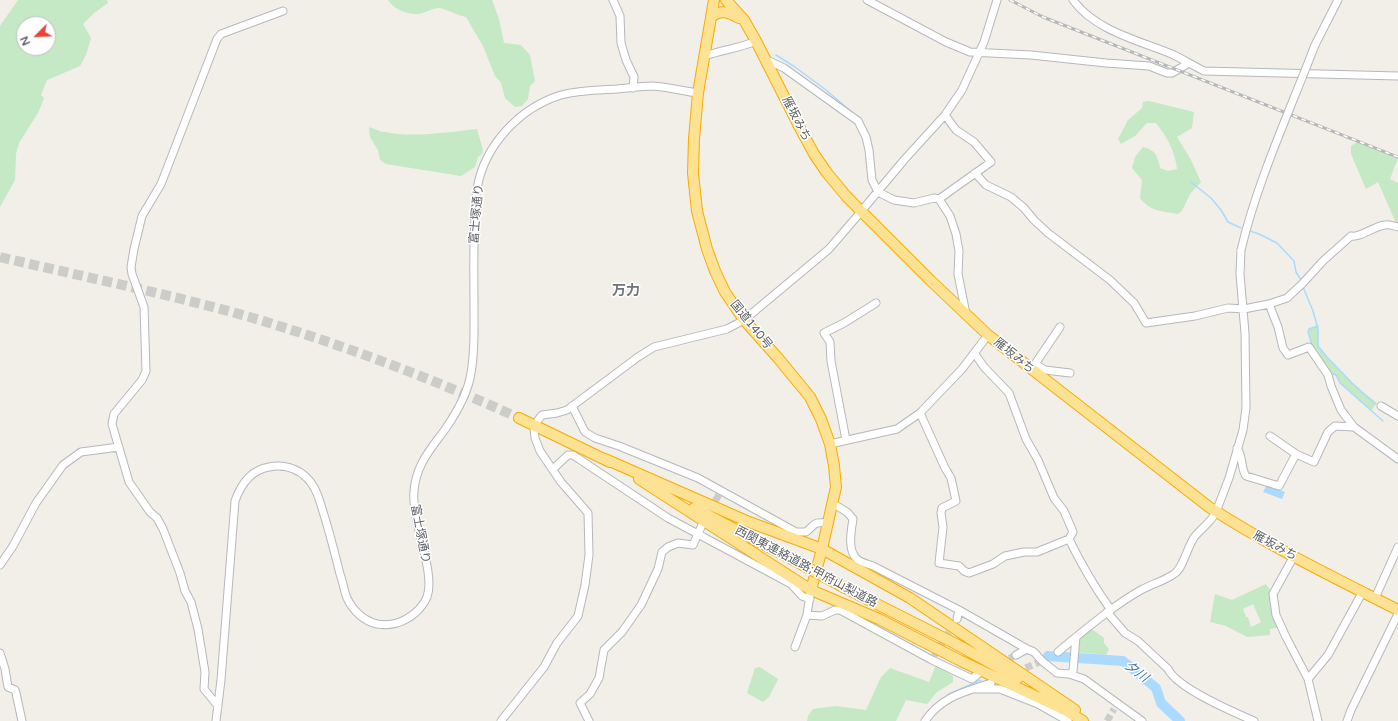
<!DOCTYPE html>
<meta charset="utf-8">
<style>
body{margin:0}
#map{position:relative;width:1398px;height:721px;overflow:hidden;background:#f1efe8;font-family:"Varela Round",sans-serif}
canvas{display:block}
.north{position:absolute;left:16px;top:16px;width:40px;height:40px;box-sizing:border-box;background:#fff;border:1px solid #bfc1c3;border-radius:50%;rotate:246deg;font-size:11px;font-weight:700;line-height:16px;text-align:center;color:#5f6368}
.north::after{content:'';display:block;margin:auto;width:14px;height:18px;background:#ea4335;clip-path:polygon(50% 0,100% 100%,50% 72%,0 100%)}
</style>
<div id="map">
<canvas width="1398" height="721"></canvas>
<div class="north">N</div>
</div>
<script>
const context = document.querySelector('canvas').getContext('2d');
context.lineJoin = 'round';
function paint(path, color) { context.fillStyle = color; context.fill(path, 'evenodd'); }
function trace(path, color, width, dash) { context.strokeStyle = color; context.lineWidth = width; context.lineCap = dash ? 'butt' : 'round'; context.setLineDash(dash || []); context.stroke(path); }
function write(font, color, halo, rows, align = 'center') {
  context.font = font + ' "Varela Round","Noto Sans JP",sans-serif'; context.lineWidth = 3; context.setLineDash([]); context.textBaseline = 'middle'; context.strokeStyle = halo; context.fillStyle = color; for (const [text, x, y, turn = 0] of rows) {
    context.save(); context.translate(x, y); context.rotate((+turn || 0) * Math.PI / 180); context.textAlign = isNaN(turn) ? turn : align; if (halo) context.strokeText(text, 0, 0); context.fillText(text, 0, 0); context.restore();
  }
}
paint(new Path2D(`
 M18,0H107L108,3L93,14L83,24L91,38L86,55L80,66L47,80L41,95L44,98L39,111L19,143L16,154L15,180L0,207V26ZM24,24H48V48H24Z
 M388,0H492L499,19L504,43L521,45L530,55L535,81L530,86L528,99L522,106L515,107L505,98L501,83L495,76L483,46L466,17C460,16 443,8 439,8C432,8 425,13 418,14C407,15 394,9 388,0Z
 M1149,101L1194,112L1192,128L1177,137L1191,160L1201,182L1190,194L1182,211L1178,214C1162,211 1151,212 1140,198L1142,180L1132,168L1135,157L1143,147C1156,150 1158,157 1160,168L1168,171L1177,169C1175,151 1167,137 1156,123H1147L1135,136L1121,144L1118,139L1128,120L1142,108L1143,102Z
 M370,127C375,129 380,132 385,132C413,138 450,132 477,129L483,150L482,154L478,157L475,167L461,176L386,164L380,160L378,150L370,137L369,129Z
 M1357,142L1398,158L1390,179L1398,183V224L1396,223L1378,182L1366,189L1351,154V146Z
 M1318,326L1319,331L1318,346C1335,368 1355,386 1377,403L1371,411L1340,383L1336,375C1334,374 1332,374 1330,373C1323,368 1306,338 1309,329Z
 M1266,584L1273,594L1281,627L1270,629V635L1247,637L1226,626L1210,622L1215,594L1232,600ZM1253,604L1261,622L1251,627L1248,617H1246L1243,609Z
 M1089,627L1104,638V643L1109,649L1106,655L1075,652L1076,637Z
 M936,665L953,676V682L937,692L927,704L906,700L896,721H807L808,716L813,709L835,706L866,710L881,677L890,668L929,682Z
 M760,667L778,679L769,697L763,702L747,693L755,668Z`), '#c5e8c5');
paint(new Path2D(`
 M1267,485L1285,492L1282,499L1263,492Z`), '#aadaff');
trace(new Path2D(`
 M776,55L795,67L826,90L861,120
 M1191,182L1211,198L1221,210L1228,222L1241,228
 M1250,231L1259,234L1277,243L1294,261L1296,272L1301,280
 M1303,287L1313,311L1318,329V346L1327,357L1352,383L1375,404
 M1312,345L1308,332L1309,329L1318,326
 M1330,373L1336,375L1340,383L1383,421
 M946,697L949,694L981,680`), '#aadaff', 1.5);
trace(new Path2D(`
 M1048,656L1123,661L1156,688L1161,703L1180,721`), '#aadaff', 10);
trace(new Path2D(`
 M710,510L721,491
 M934,656L957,619
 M1000,663L1016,655
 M1016,672L1042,661
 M1107,721L1114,709`), '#ccccc8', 7, [7, 3.5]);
trace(new Path2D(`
 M0,257C84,277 170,294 253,318C344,345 433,379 519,418`), '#ccccc8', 10, [10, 5]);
const minor = new Path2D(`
 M613,0L620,16L621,43L626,60L634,77L633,88
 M867,0L946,42L970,52L1031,55L1106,63L1149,66L1167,73H1172L1189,63
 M1073,0C1095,31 1141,41 1174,55C1184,60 1194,66 1204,71L1398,76
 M1315,45L1338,0
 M705,56C722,50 740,48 756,41
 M765,59L784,68L858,121L866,137L869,150L872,180L878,192L894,200L914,203L934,198L939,199L991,162L974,142L956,130L945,115
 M975,173L986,185L1011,197L1024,208L1034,220L1048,233L1110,280L1134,303L1146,323L1195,316L1228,308L1244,309L1269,304L1287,298L1303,283L1323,261L1351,236C1360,238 1374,226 1385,225C1389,224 1394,226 1398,227
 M939,199L950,216L956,234L959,251L958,274L966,314
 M1269,304L1278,327L1283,348L1288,355L1309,347L1328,375L1331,386L1341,410L1354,427L1335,426L1328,432L1314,462L1296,454L1270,436
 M975,354L984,367L1009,393L1026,439L1038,460L1054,498L1064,511L1073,532L1069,539C1082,566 1093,585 1111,610
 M1035,364L1045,370L1070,373
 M1031,370L1060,327
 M572,406L585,432L595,438L619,446L698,478L796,532H806C817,523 812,522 828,523
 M1381,406L1398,416
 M920,413L945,468L951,478L956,501L942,508L941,513L943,527L939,563L959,566L964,571L969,573L993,564L1005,556L1024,552H1037L1069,539
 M538,420L542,415L557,413L567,410L638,357L654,347L727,329L744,320L829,249L859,214L904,160L945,115L962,90L984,42L997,0
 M1354,427L1398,459
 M846,440L831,361L830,342L824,333L844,323L876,303
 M830,444L897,429L920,413L962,369L988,335
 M1237,448C1244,458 1240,467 1246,476L1279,486L1296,454
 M553,469L568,455H573L668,518L791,584L802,596L810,599
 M832,503L847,512L853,519C851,531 847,552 858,560C862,563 868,564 873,566L959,610L1027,649L1034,652L1042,661L1057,673L1069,674L1084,679L1142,721
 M1294,556L1273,594L1276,615L1286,637L1308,679L1318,721
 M0,565L13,546L36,503L63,465L81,452L119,447
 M1375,598L1398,547
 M1107,612L1125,633L1138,641L1168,669C1177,688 1233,712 1254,721
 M807,615L822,616L835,610H840L932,660L972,679L979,673
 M957,619L959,610
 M795,647L807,615L810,594
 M1058,652L1076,637
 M0,653L5,669L8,687L15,690L16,693L22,721
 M1016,655L1027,649
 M1069,674L1073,671L1076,637C1097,620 1118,603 1141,590C1152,584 1164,581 1174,574C1184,568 1187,545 1196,535C1203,527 1212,521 1216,512L1229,478L1243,430L1246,408L1245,333L1240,274L1241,250
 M1308,679L1328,655L1362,593
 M974,689H1000L1038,704L1068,721
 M218,706L204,689L205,672L198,629L191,602L185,591L180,573L163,529L157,518L150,512L129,482L112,424L114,414L142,380L146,371L144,307L132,274L131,267L134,249L142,216L161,184L217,39L221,34L283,11
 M216,721L221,680L235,501C241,484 251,470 269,467C283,464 297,468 307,478C317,488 320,502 324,515C330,534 335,554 340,574C343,582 344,591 347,598C353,611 364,621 377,624C384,625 391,625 397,623C410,619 422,609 427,597C436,572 411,522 414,491C416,464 431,449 446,428C457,412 468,393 471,373C475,351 474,329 474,307C474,278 473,249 475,220C476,210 475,199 477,189C484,146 519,108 561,95C579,90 599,90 617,89C629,88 641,86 653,86C668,87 683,91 698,93
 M501,721L544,667L557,643L578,616L585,585L589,555L588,513L561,482L540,451L535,438L534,428
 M589,721L580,703L590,694L599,678L604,650L622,632L641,605L658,569L662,552L668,547L678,543L693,545L702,525
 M925,721C942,696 965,692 991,683
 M1347,721L1351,710L1398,614`);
const highway = new Path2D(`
 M714,0L698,93L694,139L693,173L697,211L707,249L715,271L725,292L744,320L778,358L810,397L821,419L830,444L834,466L836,487L822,549L811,590
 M726,0L744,20L756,41L800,128L814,154L827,173L847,197L930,280L988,335L1209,507C1269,546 1335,578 1398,610
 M712,16C722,9 729,13 739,18
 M519,418L610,462
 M605,459L749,522L822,549L910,598L1075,710
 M639,479L811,590L879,619L961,661L1067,711L1083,721
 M694,508L786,556
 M845,588L954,643L1018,678`);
trace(minor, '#b5b8bc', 9);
trace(highway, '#f9ab00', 12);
trace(minor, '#fff', 7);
trace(highway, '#fde293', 10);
const rail = new Path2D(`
 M1010,0L1043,17L1398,157`);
trace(rail, '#b6b7b8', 3);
trace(rail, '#fff', 1.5, [4.5]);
const minorBridge = new Path2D(`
 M1241,250C1258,179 1289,113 1315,45`);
const highwayBridge = new Path2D(`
 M786,556L845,588`);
trace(minorBridge, '#b5b8bc', 9, []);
trace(highwayBridge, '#f9ab00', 12, []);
trace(minorBridge, '#fff', 7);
trace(highwayBridge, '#fde293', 10);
write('12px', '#5f6368', '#fff', [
 ["雁坂みち",796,119,63],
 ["富士塚通り",477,214,-85],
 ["国道140号",751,325,51],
 ["雁坂みち",1014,356,39],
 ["富士塚通り",420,534,79],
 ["雁坂みち",1275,546,28],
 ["西関東連絡道路;甲府山梨道路",806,567,28]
]);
write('italic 13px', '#4174aa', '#fff', [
 ["夕川",1136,672,37]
]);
write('bold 14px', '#70757a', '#fff', [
 ["万力",626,291]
]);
</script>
